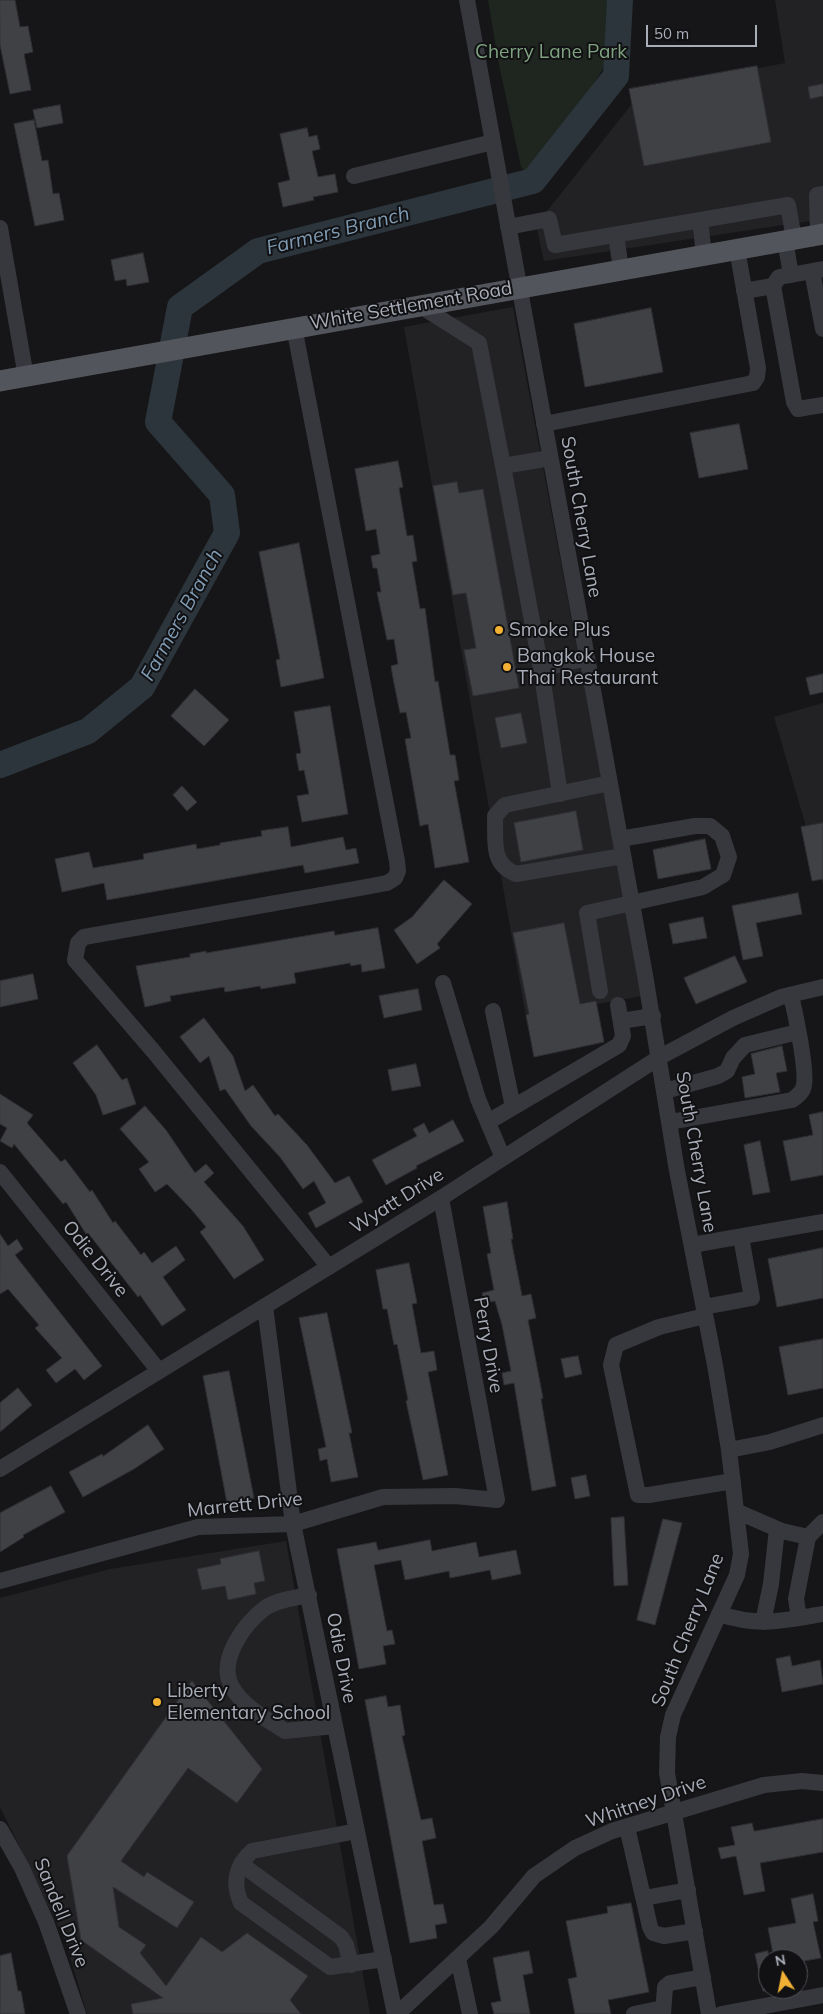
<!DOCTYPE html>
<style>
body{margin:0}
#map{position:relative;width:823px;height:2014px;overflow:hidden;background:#161618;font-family:Mulish,sans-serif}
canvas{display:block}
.north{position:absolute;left:758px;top:1949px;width:50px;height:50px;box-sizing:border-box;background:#111113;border:1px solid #4d4f55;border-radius:50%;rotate:349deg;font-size:14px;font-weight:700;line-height:20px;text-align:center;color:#a8adb8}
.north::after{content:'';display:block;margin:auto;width:18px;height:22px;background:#f2b134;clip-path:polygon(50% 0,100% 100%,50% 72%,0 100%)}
.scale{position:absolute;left:646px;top:25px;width:111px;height:22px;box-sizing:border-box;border:2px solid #a8adb8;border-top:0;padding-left:6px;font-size:15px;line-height:18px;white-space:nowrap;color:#a8adb8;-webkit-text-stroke:4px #111113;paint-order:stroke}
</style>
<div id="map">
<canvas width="823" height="2014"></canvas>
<div class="north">N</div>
<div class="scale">50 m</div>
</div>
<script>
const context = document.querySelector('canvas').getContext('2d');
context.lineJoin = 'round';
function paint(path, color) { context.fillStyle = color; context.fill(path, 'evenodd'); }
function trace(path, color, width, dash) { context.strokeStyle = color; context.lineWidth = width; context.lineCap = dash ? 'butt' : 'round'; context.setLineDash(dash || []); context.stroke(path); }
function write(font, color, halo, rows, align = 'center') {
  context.font = font + ' Mulish,sans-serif'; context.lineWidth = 4; context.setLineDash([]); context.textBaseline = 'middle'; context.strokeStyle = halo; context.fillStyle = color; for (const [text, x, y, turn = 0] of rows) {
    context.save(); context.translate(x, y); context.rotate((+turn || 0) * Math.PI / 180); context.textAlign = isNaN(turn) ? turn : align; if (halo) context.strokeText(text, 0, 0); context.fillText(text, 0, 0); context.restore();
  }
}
paint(new Path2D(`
 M775,0H823V219L544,261L536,225L643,90L785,63Z
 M513,307L642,996L526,1017L404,327Z
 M823,703V885L774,717Z
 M286,1541L370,2014H87L65,1940L0,1807V1598L110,1569Z`), '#222225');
paint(new Path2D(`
 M488,0H612L610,57L587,95L550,145L526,173L521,167L498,60Z`), '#1e261f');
trace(new Path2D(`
 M0,765L88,731L142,687L227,533L222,495L158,422L180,307L258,251L533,181L616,76L620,0`), '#2c353c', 26);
const building = new Path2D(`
 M0,0H15L20,27L28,26L33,52L24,54L31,90L10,94L0,45Z
 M757,66L771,142L644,166L629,89Z
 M823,84V96L810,99L808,87Z
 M60,105L63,123L37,128L33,110Z
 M34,120L42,161L48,160L53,194L59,193L64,220L35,226L14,124Z
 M307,128L309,137L317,135L320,149L312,151L318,177L335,174L338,192L313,197L314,200L283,207L278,183L290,180L280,134Z
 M143,253L149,282L127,286L126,279L115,281L111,260Z
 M651,308L663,372L585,387L574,324Z
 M739,424L748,469L699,478L690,433Z
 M398,461L403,487L399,488L407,536L413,535L417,561L412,562L420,609L425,608L435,682L438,681L450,755H455L459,780L454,781L469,862L435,868L428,824L420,826L405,739L411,738L406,712L400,713L393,678L391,666L398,664L394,639L387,640L377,592H381L377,568H373L371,556L380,554L376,529L366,531L355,469Z
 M457,482L459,493L483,489L519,688L473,696L464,650L476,648L466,593L453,595L433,486Z
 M299,543L324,678L281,687L276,660L280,659L259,552Z
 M823,674V692L810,695L806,678Z
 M195,689L229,720L204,746L171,716Z
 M330,706L348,814L302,822L297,796L309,794L304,770L299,771L296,754L301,753L294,712Z
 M521,713L527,743L501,748L495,718Z
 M182,786L197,802L187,811L173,795Z
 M576,811L583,850L521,862L514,823Z
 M823,823V879L812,881L801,827Z
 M288,827L291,847L343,837L346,850L356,848L359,863L305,873L303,865L107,900L104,883L62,892L55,859L89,852L93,868L144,859L143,854L180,847L196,844L197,849L220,845V843L262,836L261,831Z
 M705,839L711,869L658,879L653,850Z
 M444,880L472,904L437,944L440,948L417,964L394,930L412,917Z
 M798,893L802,914L756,923L763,956L743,960L732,906Z
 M703,917L707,938L673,944L669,924Z
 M564,923L580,1004L596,1001L604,1042L534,1057L526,1015L529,1014L513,933Z
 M378,928L385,968L362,972L361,964L351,966L350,963L294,973L296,983L261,989L260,986L225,992L224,987L170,996L171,1001L145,1007L136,966L190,957V954L206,951V953L334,931L335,935Z
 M735,956L747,982L696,1004L684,978Z
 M33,974L38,999L0,1007V981Z
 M418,989L422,1010L384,1018L379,996Z
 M204,1018L233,1056L245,1091L253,1085L275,1116L278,1114L307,1145L335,1183L349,1176L363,1202L316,1228L308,1213L326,1203L314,1181L303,1189L280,1157L251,1126L225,1089L220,1091L209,1056L200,1063L180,1037Z
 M97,1045L122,1080L127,1078L136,1104L103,1115L96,1095L73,1063Z
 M782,1046L787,1071L776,1073L780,1092L745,1098L742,1077L755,1074L751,1054Z
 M416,1064L421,1086L392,1091L388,1070Z
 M0,1094L33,1115L27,1123L61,1162L65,1159L90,1192L92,1190L113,1223L115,1221L141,1255L144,1252L152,1263L176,1246L185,1260L163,1277L186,1310L162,1326L140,1295L138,1297L88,1233L86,1234L66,1202L63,1204L14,1144L12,1148L0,1141L7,1128L0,1124Z
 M145,1106L166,1130L195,1173L206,1164L214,1173L204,1182L243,1226L264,1260L234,1279L200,1232L206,1227L191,1209L167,1184L155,1192L139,1169L149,1162L120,1129Z
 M823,1112V1175L791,1181L783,1141L813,1135L809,1115Z
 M453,1120L464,1141L416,1166L417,1168L386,1185L372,1160L417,1136L413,1129L424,1123L429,1133Z
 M760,1141L770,1192L753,1195L744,1145Z
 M507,1202L513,1239H511L522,1296L531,1294L536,1318L528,1320L543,1398L541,1399L556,1486L532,1491L514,1383L504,1385L502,1373L511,1371L502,1325L495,1301L484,1303L482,1293L494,1290L487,1254L491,1253L483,1207Z
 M0,1234L8,1246L17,1239L23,1249L15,1255L102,1366L84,1380L75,1369L56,1383L46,1370L62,1358L35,1328L39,1325L8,1289L0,1294Z
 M823,1248V1298L777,1307L768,1259Z
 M409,1263L417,1303L412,1304L421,1353L434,1351L437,1370L428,1372L448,1475L423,1480L406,1401L408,1400L397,1344L394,1345L387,1309H383L376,1270Z
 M327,1313L352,1433H349L358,1477L331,1482L327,1459L320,1461L318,1449L326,1447L299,1318Z
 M823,1339V1388L788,1395L779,1347Z
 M578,1356L582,1374L565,1378L561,1359Z
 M229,1371L254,1498L227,1503L203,1376Z
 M18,1388L32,1405L0,1432V1403Z
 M148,1425L164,1449L134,1469L83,1497L69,1472L102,1454L103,1456Z
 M586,1475L590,1496L575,1499L571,1478Z
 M51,1486L65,1512L23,1535L24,1537L0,1552V1513Z
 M624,1517L628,1585L614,1586L611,1518Z
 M663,1519L682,1523L655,1625L637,1620Z
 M430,1540L432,1551L476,1542L479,1557L516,1550L521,1574L492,1580L490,1570L450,1578L449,1571L405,1580L401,1560L374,1565L387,1631L392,1630L395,1644L383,1646L386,1664L359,1669L337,1549L376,1542L378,1550Z
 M259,1551L265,1581L254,1583L256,1594L228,1600L225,1586L202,1590L197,1569L221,1564L220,1559Z
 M790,1656L792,1666L820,1660L823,1684L782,1692L776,1659Z
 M192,1681L262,1769L237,1803L188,1768L121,1861L144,1877L147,1872L194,1902L177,1928L113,1887L119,1927L146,1945L140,1953L166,1986L201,1937L222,1952L247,1933L308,1976L290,2000L301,2014H133L131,2004L163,1998L81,1940L67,1856Z
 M386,1696L388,1707L400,1705L405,1735L402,1736L421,1820L432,1818L436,1838L422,1841L434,1905L443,1904L447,1923L435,1925L437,1938L410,1943L365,1700Z
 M823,1819V1852L760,1863L765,1891L744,1895L736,1856L721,1859L718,1848L735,1845L731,1827L752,1823L754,1831Z
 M813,1894L818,1921L813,1922L821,1958L798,1962V1959H774L768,1928L796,1923L791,1899Z
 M631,1903L649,1992L608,2000L611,2014H575L568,1979L577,1977L566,1921L608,1913L607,1907Z
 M529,1951L533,1973L523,1975L530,2014H494L491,2003L501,2001L493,1958Z
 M768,1951V1991H763L755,1954Z
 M11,1953L18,1991H21L25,2014H0V1956Z`);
paint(building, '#404145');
trace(building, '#303034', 1);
trace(new Path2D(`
 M467,0L645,975L677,1171L715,1365L729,1450L741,1554L737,1575L673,1715L668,1737L667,1773L709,2014
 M354,176L493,142
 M700,220L704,255
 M508,227L549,219L555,245L788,205L794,239
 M0,228L26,377
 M818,234L817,195L823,194
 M616,235L621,269
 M785,240L791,275
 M823,269L779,277L773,286L794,402L798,409L823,405
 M812,271L823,329
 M744,291L773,286
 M419,305L479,343L503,466L550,458
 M294,327L397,861L398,871L395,878L387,883L360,888L84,937L78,943L75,960L154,1052L329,1267
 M544,424L753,383L757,377L758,368L737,249
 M503,466L541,669L587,658
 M541,669L560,794
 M610,783L505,805L495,816C496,840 490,864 516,874L623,856
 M443,983L478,1099L503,1158
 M600,991L587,913L703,887L723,875L729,857L722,836L710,826H695L620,839
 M493,1011L513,1107
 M621,1021L653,1016
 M665,1091L718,1076L727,1071L733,1058L745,1045L798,1032
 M488,1122L619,1045L623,1036L618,1005
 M670,1122L792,1100C798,1096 803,1092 804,1085C807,1069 795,1012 791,995
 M0,1172L159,1371
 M692,1245L823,1222
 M265,1306L293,1524L395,2014
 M704,1307L752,1298L741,1237
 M705,1316L659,1327L616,1345L611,1365L638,1495H649L733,1481
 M729,1450L770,1442L823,1425
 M0,1469L441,1198L660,1057L733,1018L781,997L823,987
 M736,1511L782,1531L808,1537
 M0,1581L198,1527L293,1524L383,1497L455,1496L497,1500L441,1198
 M309,1595C295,1598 277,1600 265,1608C244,1624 217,1661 232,1687C243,1707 267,1719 285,1731L334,1726
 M719,1614C760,1627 781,1621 823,1614
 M799,1618L796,1599L808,1537L823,1522
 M763,1622L771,1584L777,1529
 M627,1827L650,1927L653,1933L664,1936L695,1931
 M0,1829L22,1868L46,1922L78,2014
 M357,1831L252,1851C236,1865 232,1883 241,1903L330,1967L384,1959
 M241,1864L341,1937L346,1945L351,1965
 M644,1898L688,1890
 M458,1958L470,2014
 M397,2014L491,1927L534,1876L575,1848L612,1831L764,1785L802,1781L823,1783
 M634,2014L663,2008
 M663,2014L665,1987L670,1983L703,1977
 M721,2014L823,1995`), '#37383d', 16);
trace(new Path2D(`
 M0,381L823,234`), '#53555c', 21);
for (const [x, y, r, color] of [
 [499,630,5,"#f2b134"],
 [507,667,5,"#f2b134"],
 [157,1702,5,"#f2b134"]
]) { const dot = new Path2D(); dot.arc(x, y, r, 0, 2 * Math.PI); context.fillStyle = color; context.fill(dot); trace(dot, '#111113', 2); }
write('19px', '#7fa381', '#111113', [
 ["Cherry Lane Park",551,52]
]);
write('19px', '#a8adb8', '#111113', [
 ["White Settlement Road",411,306,-10],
 ["South Cherry Lane",581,517,80],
 ["South Cherry Lane",696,1152,80],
 ["Wyatt Drive",397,1201,-32],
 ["Odie Drive",95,1259,51],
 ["Perry Drive",488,1345,80],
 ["Marrett Drive",245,1505,-6],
 ["South Cherry Lane",688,1630,-68],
 ["Odie Drive",341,1658,79],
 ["Whitney Drive",646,1802,-19],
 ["Sandell Drive",61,1913,68]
]);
write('19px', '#a8adb8', '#111113', [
 ["Smoke Plus",509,630],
 ["Bangkok House",517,656],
 ["Thai Restaurant",517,678],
 ["Liberty",167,1691],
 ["Elementary School",167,1713]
], 'left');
write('italic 20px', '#7f9bb3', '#111113', [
 ["Farmers Branch",338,231,-14],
 ["Farmers Branch",182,615,-61]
]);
</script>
